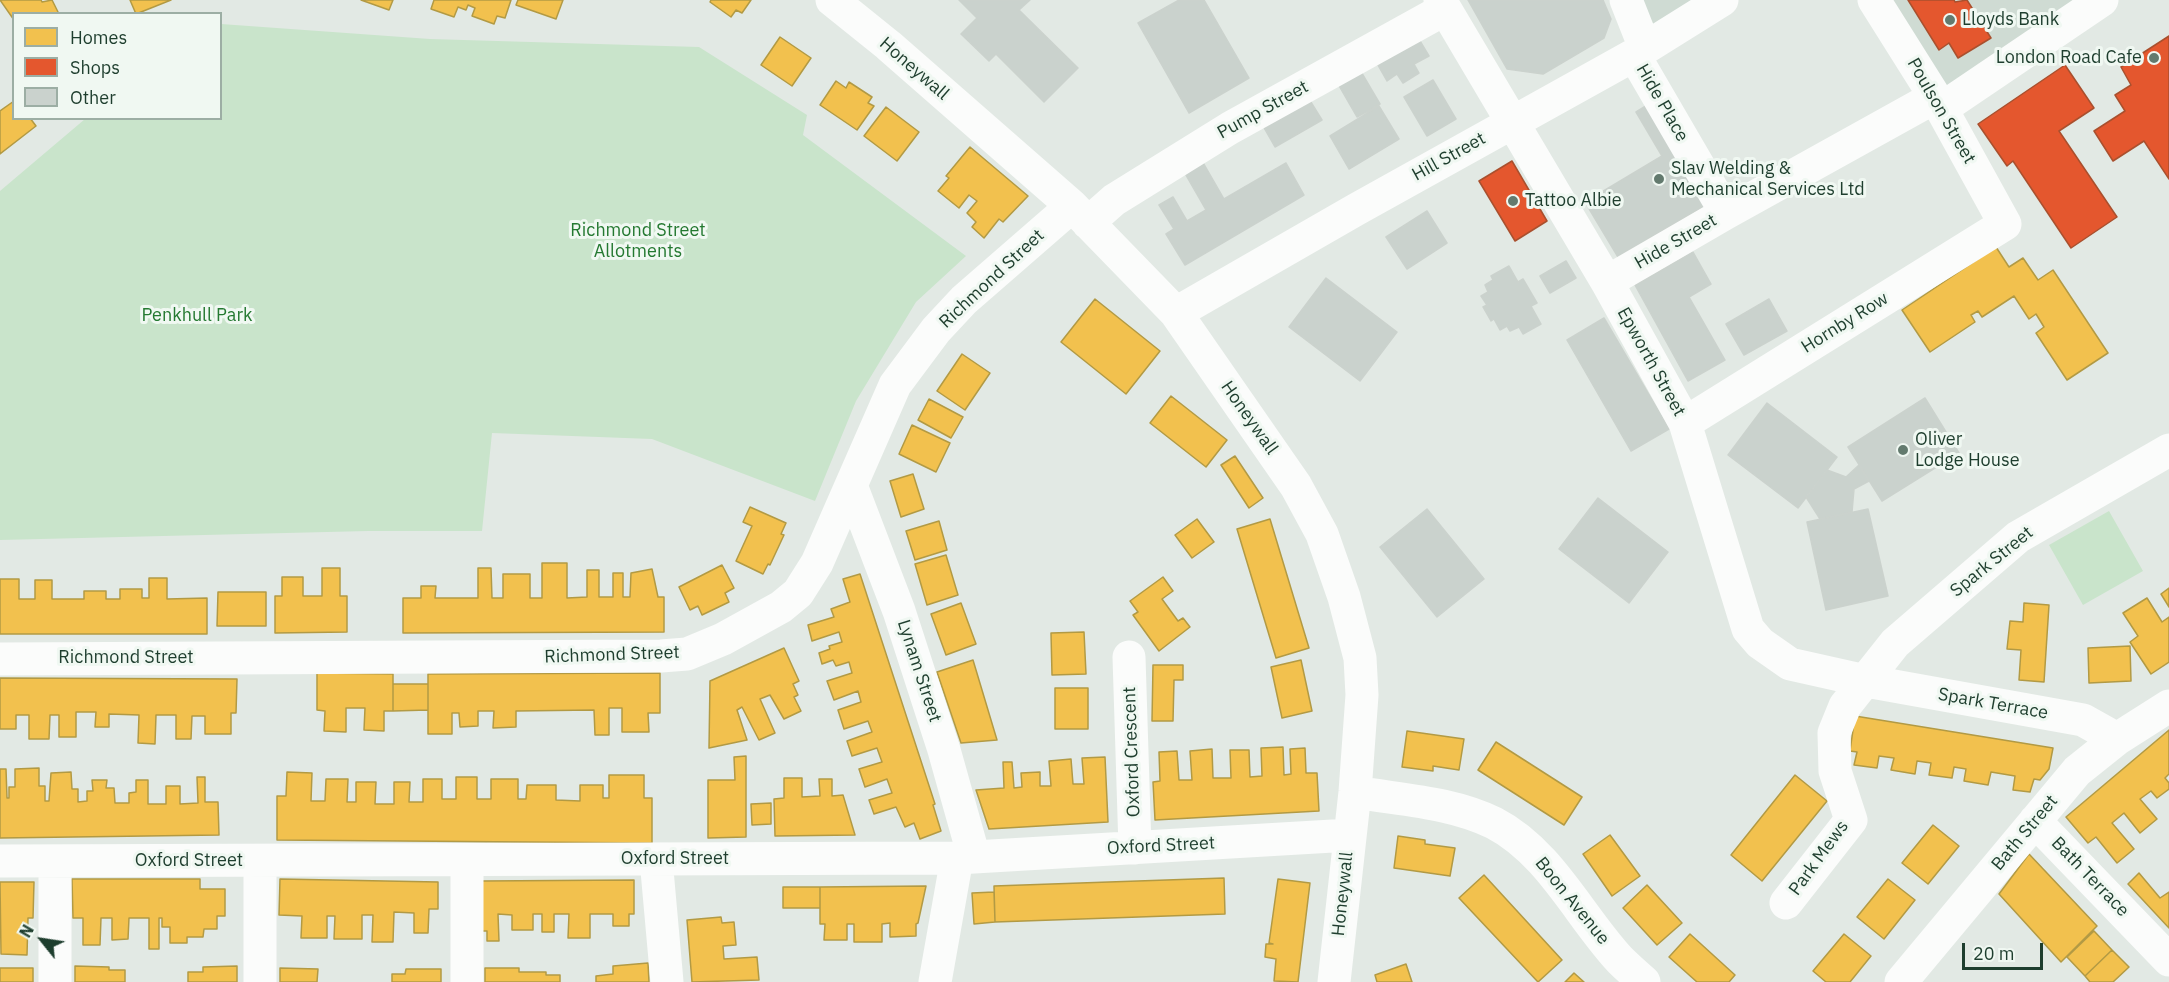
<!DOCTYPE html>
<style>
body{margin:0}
#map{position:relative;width:2169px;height:982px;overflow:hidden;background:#e2e9e4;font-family:"IBM Plex Sans",sans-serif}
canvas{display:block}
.legend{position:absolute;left:12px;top:12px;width:210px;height:108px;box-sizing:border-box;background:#f0f8f2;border:2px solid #9caea4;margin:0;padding:8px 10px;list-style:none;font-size:18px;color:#1e3e2e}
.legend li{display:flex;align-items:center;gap:12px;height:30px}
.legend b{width:30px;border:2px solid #9caea4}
.north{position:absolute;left:12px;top:910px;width:60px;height:60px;-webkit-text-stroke:4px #f0f8f2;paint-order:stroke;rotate:300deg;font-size:16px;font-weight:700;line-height:24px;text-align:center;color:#1e3e2e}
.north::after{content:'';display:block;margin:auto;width:21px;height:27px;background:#1e3e2e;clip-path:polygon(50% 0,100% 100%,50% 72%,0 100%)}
.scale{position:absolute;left:1962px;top:943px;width:81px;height:27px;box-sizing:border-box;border:3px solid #1e3e2e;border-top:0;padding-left:8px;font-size:18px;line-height:21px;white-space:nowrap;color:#1e3e2e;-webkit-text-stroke:4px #f0f8f2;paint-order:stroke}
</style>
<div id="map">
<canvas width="2169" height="982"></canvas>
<ul class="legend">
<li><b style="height:16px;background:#f2c14e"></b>Homes</li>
<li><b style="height:16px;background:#e4572e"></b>Shops</li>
<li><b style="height:16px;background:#cad2cd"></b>Other</li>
</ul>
<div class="north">N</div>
<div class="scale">20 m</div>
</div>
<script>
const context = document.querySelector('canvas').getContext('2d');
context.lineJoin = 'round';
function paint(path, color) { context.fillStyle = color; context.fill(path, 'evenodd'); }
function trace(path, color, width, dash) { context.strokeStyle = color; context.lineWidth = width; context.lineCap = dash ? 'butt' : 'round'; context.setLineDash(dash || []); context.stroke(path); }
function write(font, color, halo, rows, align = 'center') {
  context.font = font + ' "IBM Plex Sans",sans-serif'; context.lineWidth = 6; context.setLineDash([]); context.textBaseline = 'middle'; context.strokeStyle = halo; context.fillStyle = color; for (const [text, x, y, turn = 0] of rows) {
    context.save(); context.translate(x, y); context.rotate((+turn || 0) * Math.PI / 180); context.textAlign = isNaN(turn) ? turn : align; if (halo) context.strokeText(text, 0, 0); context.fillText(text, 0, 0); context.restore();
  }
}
paint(new Path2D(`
 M1635,0H1718L1651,40Z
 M1870,0H2084L1935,95Z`), '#cfdbd3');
paint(new Path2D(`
 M221,24L430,39L699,47L807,115L803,135L966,256L916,302L856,401L815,501L652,439L492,433L482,531H368L0,540V191L85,119L220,118Z
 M2109,511L2143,571L2083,605L2049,545Z`), '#c9e4cb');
const homes = new Path2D(`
 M0,0H41L42,2L52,0L59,14H14V20Z
 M130,0H171L136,14Z
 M361,0H393L389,10Z
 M434,0H511L505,18L497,16L494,24L472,16L475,8L468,5L466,10L458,7L454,17L431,9Z
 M518,0H563L556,19L516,5Z
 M711,0H751L742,13L736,10L731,17L710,2Z
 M780,37L811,58L792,86L761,65Z
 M836,81L846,88L849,82L872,97L868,103L874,106L857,130L820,105Z
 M14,101V118H30L36,126L0,154V111Z
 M886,107L919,132L897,161L864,136Z
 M970,147L1028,196L1003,222L999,219L984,238L972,227L976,222L967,213L977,201L969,195L959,208L938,191L949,178L946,176Z
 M1996,247L2009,267L2023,258L2038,280L2053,270L2108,353L2067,380L2036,333L2044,327L2036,314L2029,319L2014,296L1982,317L1978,311L1971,315L1975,322L1930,352L1902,310Z
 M1095,299L1160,351L1126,394L1061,342Z
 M962,354L990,373L965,410L937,391Z
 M1171,396L1227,440L1206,467L1150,423Z
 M929,399L963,417L951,438L918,420Z
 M912,425L950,443L936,472L899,454Z
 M1235,456L1263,498L1249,508L1221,465Z
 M913,474L924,509L901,517L890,481Z
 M750,507L786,523L781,534L784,535L770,565L768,564L763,574L736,561L752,526L743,522Z
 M1197,519L1214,542L1192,558L1175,535Z
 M1270,519L1309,648L1276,658L1237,529Z
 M939,521L947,550L915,560L906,531Z
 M946,555L958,595L927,605L915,564Z
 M542,563H567V598L587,597V570H599V597H613V573H623V597H630L631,573L652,569L658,597H664V632L403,633V598H421V586H436L435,598H478V568H491L492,598H503V574H530V598H542Z
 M722,565L734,588L725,593L729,602L702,615L698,606L690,610L679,587Z
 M322,568H340V596H347V632L275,633V596H282V577H303V596H322Z
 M860,574L935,804L933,805L941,831L920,839L914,823L905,827L896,807L874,814L869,800L892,793L887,779L865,787L859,769L882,762L877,748L852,756L847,741L872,732L868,721L844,729L838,710L861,702L858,691L834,700L827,681L852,673L849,662L836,666L833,660L822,664L819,653L830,649L829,646L842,642L839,632L812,641L808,625L834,617L831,609L850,602L843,579Z
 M1163,577L1173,591L1162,599L1178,621L1183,618L1190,627L1159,651L1133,615L1138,612L1130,601Z
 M149,578H167V599L207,598V634H0V579H19V599H35V580H52V599H84V591H106V599H120V589H142V598H149Z
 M2169,588V607L2161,594Z
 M218,592H266V626H217Z
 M2147,598L2162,622L2169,617V662L2151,674L2130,642L2138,636L2123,613Z
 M961,603L976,644L946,655L931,614Z
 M2024,603L2049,605L2044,682L2019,680L2021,650L2007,649L2010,621L2023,622Z
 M1084,632L1086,674L1052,675L1051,633Z
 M2130,646L2131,681L2089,683L2088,648Z
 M784,648L799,681L793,684L798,695L794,697L801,711L784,719L770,695L760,699L775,733L759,740L742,707L737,710L747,740L709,748L710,681Z
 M973,660L997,740L961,743L937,672Z
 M1301,660L1312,711L1282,718L1271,667Z
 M1153,665H1183V680H1174L1173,721H1152Z
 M317,673L393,674V711H384V731L364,730L365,708H346V732L324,731L325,711L317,710Z
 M660,673V713H648L649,732H622V708H609V735H595L594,710L516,711V727L493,728L494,711H478V726L460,727L459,713H452V734H428V674Z
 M0,678L237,679L236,713H231V734H205V716H192L191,739H176V715H156L155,744L138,743L139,715L109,714V727H95L96,712H76V737H59V715H50L49,739H29V715H16V729H0Z
 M393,684H428V710L393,711Z
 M1055,688H1088V729H1055Z
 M1855,716L2053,748L2049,769L2040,780L2034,779L2030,792L2013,790L2015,776L1991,772L1988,785L1964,781L1966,769L1954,767L1952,778L1929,775L1931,763L1917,761L1915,774L1891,770L1894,758L1879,756L1877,768L1854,765L1857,752L1850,751Z
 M2169,730V774L2165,778L2169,783V789L2157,798L2151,791L2140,799L2157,819L2140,833L2124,813L2112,823L2134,849L2117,863L2096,837L2088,843L2066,817Z
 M1407,731L1464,739L1459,770L1433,766V771L1402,767Z
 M1496,742L1582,797L1564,825L1478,770Z
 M1283,747L1284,775L1291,774L1290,749L1305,748L1306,773H1317L1319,811L1155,820L1153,782L1160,781L1159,752L1177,751L1179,780H1192L1190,751L1212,749L1213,778H1231L1230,750H1249L1250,777L1262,776L1261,748Z
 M746,756V837L708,838V780H735L734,757Z
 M1105,757L1108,822L989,829L976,790L1004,788L1003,762H1012L1014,788L1022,787L1021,773L1040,772V786H1051L1049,761L1071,759L1073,784H1084L1082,758Z
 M39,768V786H45V801H49L51,773L71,772L72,789H78V802L87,801V791H93L92,780H107L106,788H114L115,803H129V793L136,792V780H148V804H166V786H180V804L198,803L197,777H205V802H218L219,835L0,838V769H6L7,798H9V787H15V769Z
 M287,772L312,773L311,801H325L326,779H348L347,802H356V782H376L375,804H394V782H410L409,802H423V779H442V799H456V777H477V799H491V779H518V799H526L527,785H556V800L580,801V785H603V798H609V775H644V798H652V843L277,840V796H286Z
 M1795,775L1827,801L1762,881L1731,855Z
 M784,778H802V797L820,796L819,779H832V796L843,795L855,835L775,836L774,799L784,798Z
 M771,803V824L752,825L751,804Z
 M1933,825L1959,846L1928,884L1902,863Z
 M1610,835L1640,876L1612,896L1583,854Z
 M1398,836L1425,840V844L1455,848L1450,876L1394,868Z
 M2029,854L2097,926L2061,962L1999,894Z
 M2139,873L2160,898L2169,892V928L2128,884Z
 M1484,875L1562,960L1538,982L1459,898Z
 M1224,878L1225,914L995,922L994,886Z
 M72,879H200V889H225V916H217V929H204L203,937H187V943H170V927H162V918H159V949H149V918H129L128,939L112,940V918H101L100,945H83V918H73Z
 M280,879L438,882V909H429L428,933H414V913L394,912L393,942H372L373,915H362V939H334L335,916H327V938H301L302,916L279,915Z
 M1278,879L1310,883L1298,982L1274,981L1276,959L1265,957L1266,944H1273L1269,943Z
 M1888,879L1915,900L1884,939L1857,917Z
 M634,880V914H629V926H613V914H590V938H568L569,914H554V932H542V914H533V930H512V915L498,914L499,941H487V931H481V881Z
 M0,882H34L33,918H28L27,955L1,954Z
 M1647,885L1682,923L1657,945L1623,908Z
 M926,886L918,923L916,924V936L890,937V923L882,924V942H854V924H847V940H824L825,924H820V887Z
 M783,887H820V908H783Z
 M994,892L995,922L974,924L972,893Z
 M721,917L722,923L734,922L736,945L723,946L724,959L757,957L759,980L692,982L687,920Z
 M2094,931L2112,950L2085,976L2067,957Z
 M1690,934L1735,975L1729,982H1697L1669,957Z
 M1844,934L1871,956L1850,982H1826L1813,971Z
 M2112,950L2129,967L2113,982H2090L2085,976Z
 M648,963L649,982H596V976L613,974V966Z
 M1406,964L1412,982H1377L1375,975Z
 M75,966L109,967V970H125V982H75Z
 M237,966V982H188V972H203V967Z
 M0,968H33V982H0Z
 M280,968L318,969L317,982H280Z
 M485,968H519V972H546V975H560V982H485Z
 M406,969H441V982H392V974H405Z
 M1574,973L1584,982H1565Z`);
paint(homes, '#f2c14e');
trace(homes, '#b29a44', 1.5);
const shops = new Path2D(`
 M1908,0H1954L1955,2L1967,0L1991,38L1958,58L1949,43L1939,50Z
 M2169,36V179L2144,141L2113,161L2094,131L2125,111L2115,95L2131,85L2121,67Z
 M2065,65L2094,108L2059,131L2117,217L2071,248L2013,161L2007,166L1978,124Z
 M1512,161L1547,221L1515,241L1479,181Z`);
paint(shops, '#e4572e');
trace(shops, '#a9502e', 1.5);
const building = new Path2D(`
 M959,0H1030L1019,10L1078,68L1044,102L996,54L989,61L961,34L977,18Z
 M1179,0H1204L1249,78L1189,113L1138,23Z
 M1468,0H1603L1611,19L1604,38L1543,74L1507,69Z
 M1417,36L1429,56L1414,64L1419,73L1403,83L1397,74L1387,81L1375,60Z
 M1360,70L1380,104L1357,117L1338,84Z
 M1433,80L1456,119L1427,136L1404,97Z
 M1309,99L1322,120L1275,147L1263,126Z
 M1649,104L1709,203L1618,257L1585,202L1662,156L1636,112Z
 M1379,106L1399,139L1349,169L1330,136Z
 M1201,159L1224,199L1286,163L1304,195L1185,265L1166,234L1174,229L1159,205L1173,197L1187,221L1206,210L1183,170Z
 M1427,211L1447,243L1407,269L1386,237Z
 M1693,252L1711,284L1689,297L1725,360L1688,381L1635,285Z
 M1566,261L1576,278L1550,293L1540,276Z
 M1509,266L1518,282L1523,279L1537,303L1531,306L1541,324L1523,334L1519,327L1510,331L1507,326L1500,330L1494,319L1491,321L1483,307L1487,305L1481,296L1488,292L1485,285L1493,280L1491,276Z
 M1326,278L1397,332L1360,381L1289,327Z
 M1769,299L1787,331L1744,355L1726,324Z
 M1604,318L1669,429L1631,451L1567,340Z
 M1925,398L1959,453L1882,501L1848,447Z
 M1767,403L1837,457L1798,508L1728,455Z
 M1859,465L1869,481L1854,489L1852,512L1820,519L1806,497L1827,470L1846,477Z
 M1598,498L1668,552L1629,603L1559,549Z
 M1427,509L1484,579L1437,617L1380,547Z
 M1868,509L1888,596L1826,610L1807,522Z`);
paint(building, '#cad2cd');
trace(building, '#cbd2cd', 1.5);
trace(new Path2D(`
 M832,0L888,45L1072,206L1176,313L1296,486L1322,534L1344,597L1360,658L1362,695L1355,792L1334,982
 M1440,0L1607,282L1685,423L1744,616L1748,629L1760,643L1790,664L1866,681L2083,720L2117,739
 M1626,0L1645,48
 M1634,55L1726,213
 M1941,109L2102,0
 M1088,223L1114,200L1230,128L1445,9
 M1607,282L1726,213L1935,97
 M1176,313L1357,209L1634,55L1722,0
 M1685,423L2005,224L1935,97L1874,0
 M852,488L899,611L944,750L974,857
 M1129,657L1135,848
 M0,659L661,656L687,654L723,639L781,607L798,593L817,563L895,385L936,330L964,300L1072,206
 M1355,792C1401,800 1452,802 1494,823C1550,852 1579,916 1620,960C1628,968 1636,975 1644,982
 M2035,821L2169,960
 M656,859L667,982
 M467,860V982
 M0,861L957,858L1350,835
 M55,861V982
 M260,861V982
 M1786,903L1851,820L1835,771L1834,733L1845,706L1895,643L2018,537L2169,450
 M935,982L957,858
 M1901,982L2077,771L2117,739L2169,706`), '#fbfcfb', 33);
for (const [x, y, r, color] of [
 [1950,20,6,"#637a6e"],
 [2154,58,6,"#637a6e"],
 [1659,179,6,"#637a6e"],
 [1513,201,6,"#637a6e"],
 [1903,450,6,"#637a6e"]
]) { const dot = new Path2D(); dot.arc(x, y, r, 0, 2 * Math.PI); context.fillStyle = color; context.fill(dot); trace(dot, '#f0f8f2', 2); }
write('18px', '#1e3e2e', '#f0f8f2', [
 ["Lloyds Bank",1962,20],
 ["London Road Cafe",2142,58,"right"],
 ["Slav Welding &",1671,169],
 ["Mechanical Services Ltd",1671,190],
 ["Tattoo Albie",1525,201],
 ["Oliver",1915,440],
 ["Lodge House",1915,461]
], 'left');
write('18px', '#1e3e2e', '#f0f8f2', [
 ["Honeywall",914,69,41],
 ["Hide Place",1662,103,60],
 ["Pump Street",1263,110,-29],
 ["Poulson Street",1941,111,60],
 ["Hill Street",1449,157,-29],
 ["Hide Street",1676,242,-30],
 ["Richmond Street",992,279,-43],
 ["Hornby Row",1845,323,-32],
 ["Epworth Street",1651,362,61],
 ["Honeywall",1249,418,55],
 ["Spark Street",1992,562,-39],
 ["Richmond Street",612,655,-2],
 ["Richmond Street",126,658],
 ["Lynam Street",919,671,72],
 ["Spark Terrace",1993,704,10],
 ["Oxford Crescent",1132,752,-92],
 ["Bath Street",2025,833,-50],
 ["Oxford Street",1161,846,-3],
 ["Park Mews",1819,858,-54],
 ["Oxford Street",675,859],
 ["Oxford Street",189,861],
 ["Bath Terrace",2090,877,46],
 ["Honeywall",1343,894,-84],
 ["Boon Avenue",1572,901,51]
]);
write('18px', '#247931', '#f0f8f2', [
 ["Richmond Street",638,231],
 ["Allotments",638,252],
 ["Penkhull Park",197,316]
]);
</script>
